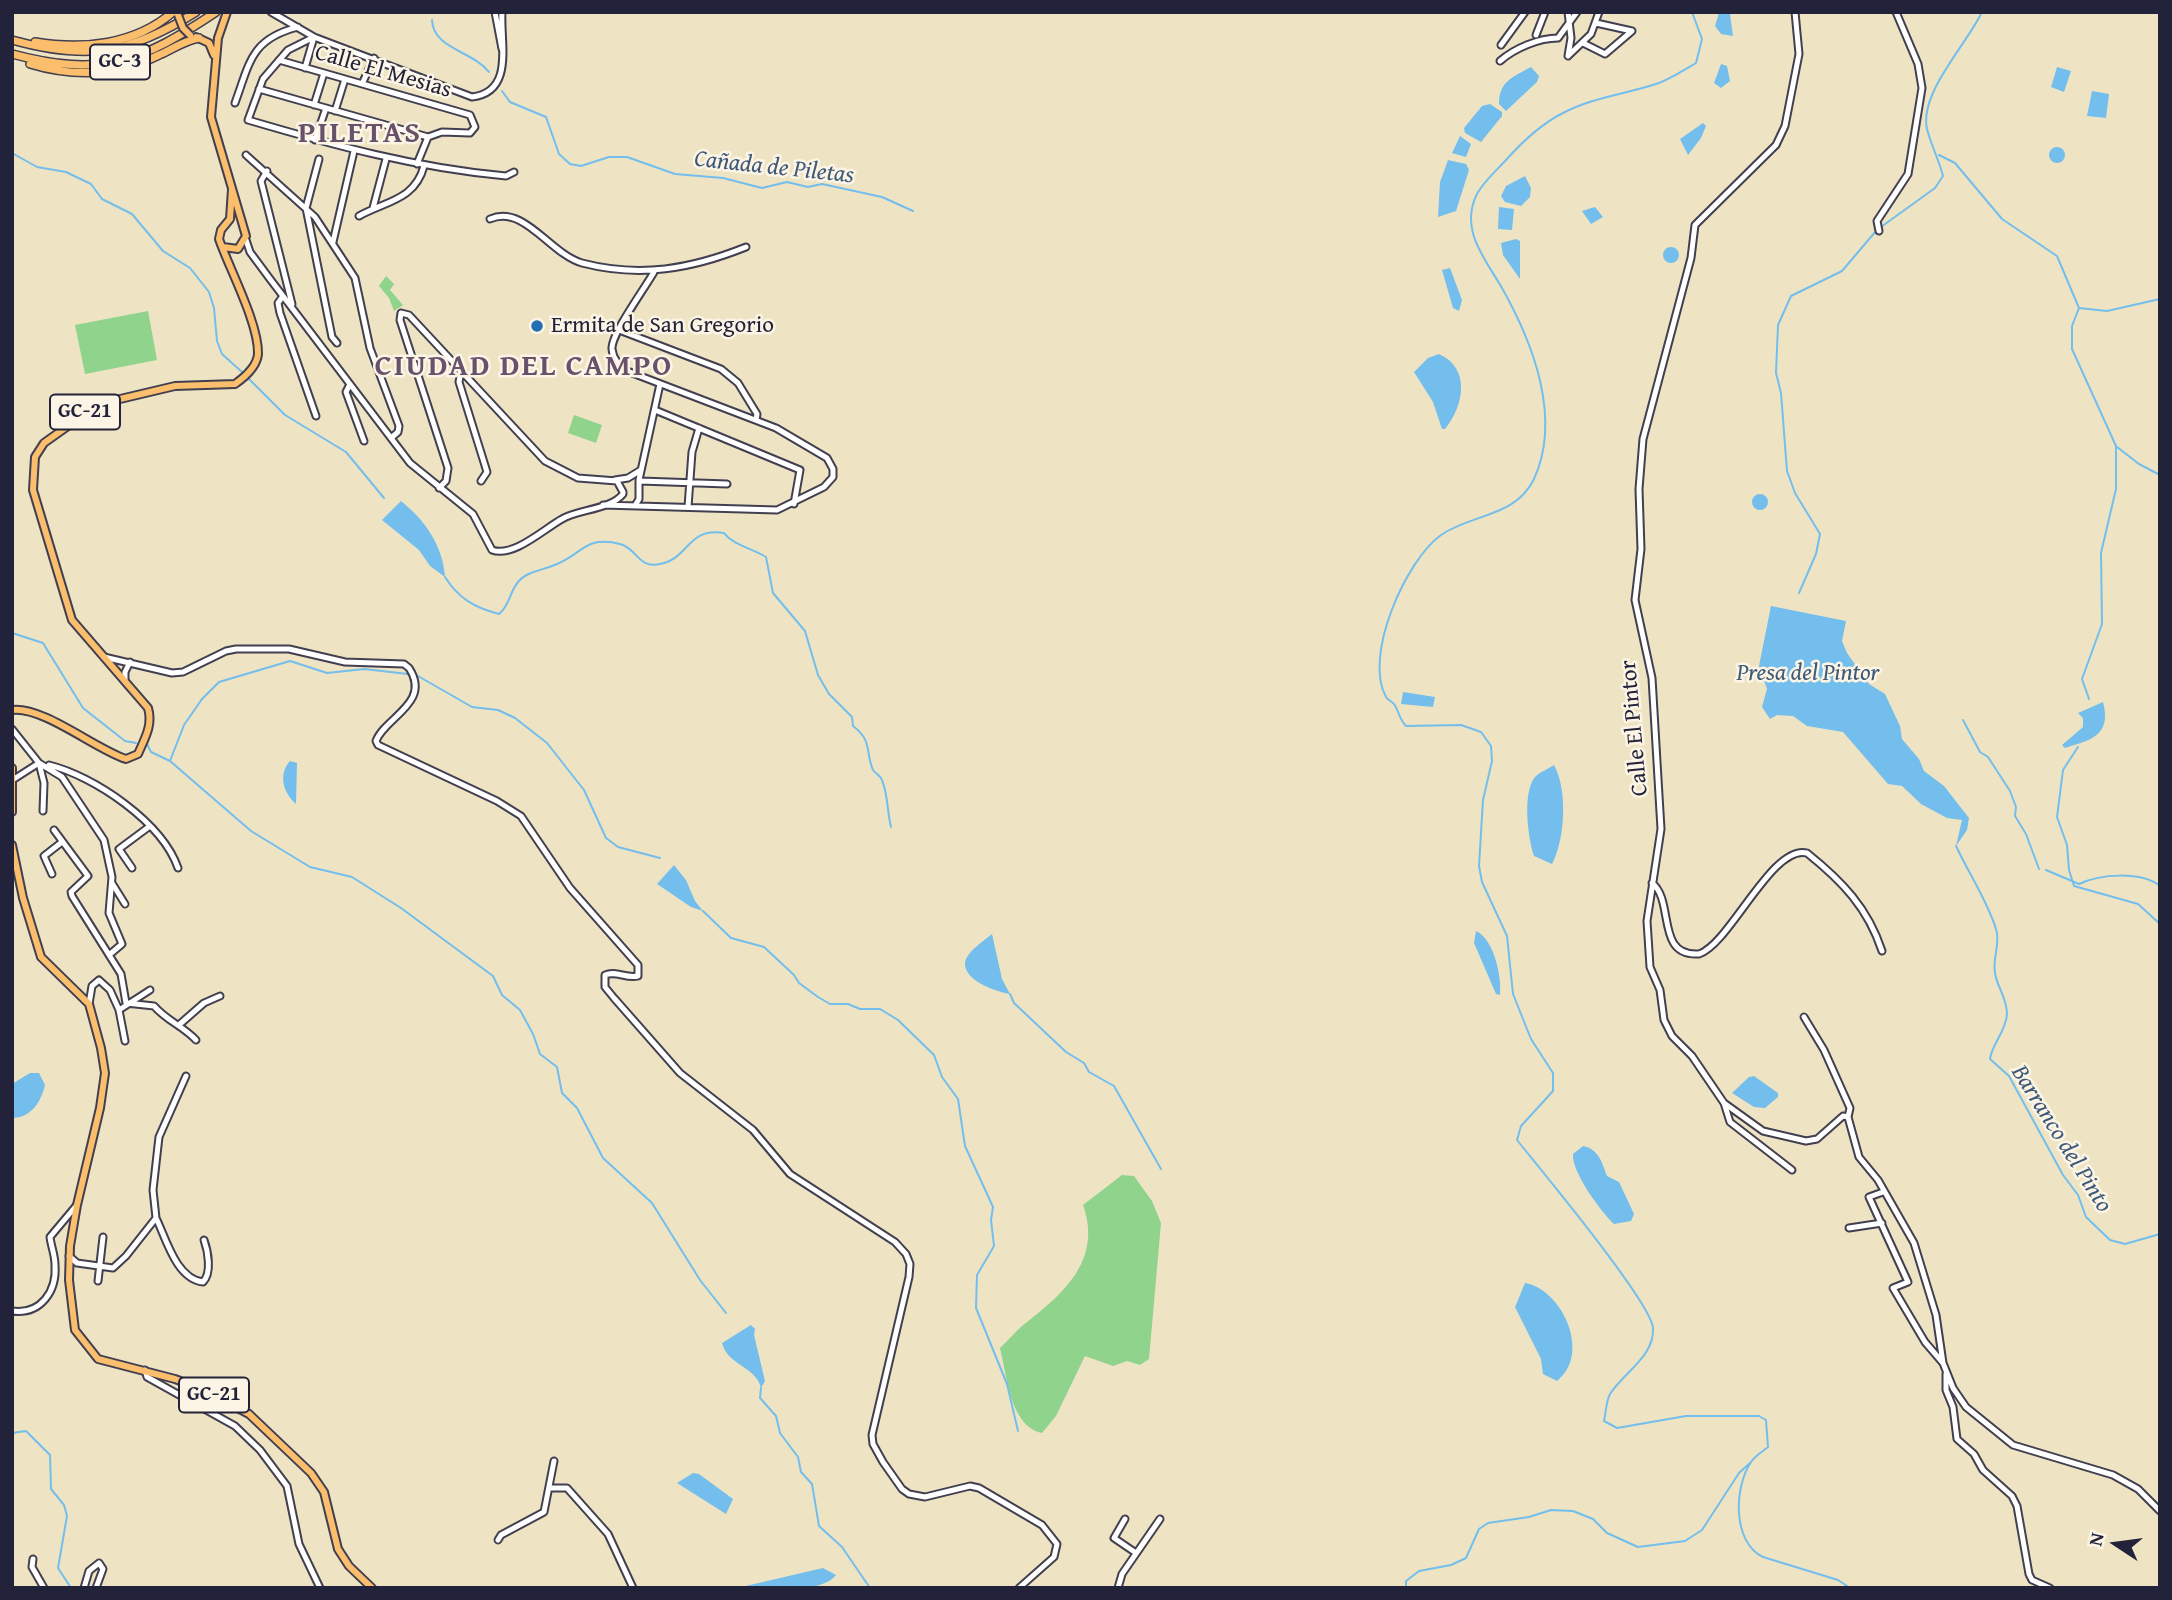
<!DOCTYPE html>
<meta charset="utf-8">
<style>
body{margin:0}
#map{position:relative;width:2172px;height:1600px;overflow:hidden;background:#eee4c4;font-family:"Gentium Book Plus",serif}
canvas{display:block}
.frame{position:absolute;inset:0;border:14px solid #22223b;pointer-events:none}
.north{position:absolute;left:2081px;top:1509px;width:70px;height:70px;-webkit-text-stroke:5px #fcf5e5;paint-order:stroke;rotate:283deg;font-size:19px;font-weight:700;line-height:28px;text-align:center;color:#22223b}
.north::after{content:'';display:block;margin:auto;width:24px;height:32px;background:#22223b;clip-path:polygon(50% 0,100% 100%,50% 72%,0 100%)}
</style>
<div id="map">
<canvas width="2172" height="1600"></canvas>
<div class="frame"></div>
<div class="north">N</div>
</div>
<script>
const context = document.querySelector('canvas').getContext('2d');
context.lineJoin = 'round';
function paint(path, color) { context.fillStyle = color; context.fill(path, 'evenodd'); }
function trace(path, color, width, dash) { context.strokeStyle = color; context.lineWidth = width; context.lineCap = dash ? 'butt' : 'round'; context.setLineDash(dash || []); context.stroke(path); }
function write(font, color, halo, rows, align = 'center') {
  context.font = font + ' "Gentium Book Plus",serif'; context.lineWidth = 5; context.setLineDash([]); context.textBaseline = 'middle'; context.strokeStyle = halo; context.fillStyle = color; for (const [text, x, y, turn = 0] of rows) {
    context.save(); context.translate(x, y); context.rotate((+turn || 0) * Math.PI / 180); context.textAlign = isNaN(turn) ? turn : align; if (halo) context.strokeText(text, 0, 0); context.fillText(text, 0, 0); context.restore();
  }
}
paint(new Path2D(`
 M386,276L394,284L390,290L403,305L394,311L389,298L379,286Z
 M148,311L157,360L85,374L75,325Z
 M574,415L602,425L596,443L568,433Z
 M1122,1175L1134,1176L1152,1201L1161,1223L1149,1359L1140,1365L1127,1361L1113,1366L1085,1356L1056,1416L1042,1433C1010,1426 1007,1376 1000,1348C1009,1340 1017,1329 1027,1322C1066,1292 1102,1258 1083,1205Z`), '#8fd38c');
paint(new Path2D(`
 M1719,13L1730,14L1733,36L1721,34L1715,26Z
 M1721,64L1727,66L1730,81L1721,88L1714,83Z
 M1531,67L1539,76L1537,82L1506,111L1499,104C1499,81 1513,77 1531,67Z
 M2057,67L2071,71L2064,92L2051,87Z
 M2092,91L2109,94L2106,118L2087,116Z
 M1490,104L1502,112V116L1481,142L1465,133L1464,128L1482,106Z
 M1703,123L1706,126L1701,138L1688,155L1680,139Z
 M1460,136L1471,144L1466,157L1452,153Z
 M2049 155a8 8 0 1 1 16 0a8 8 0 1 1-16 0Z
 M1448,160L1466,164L1469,170L1456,211L1438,217L1440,182Z
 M1525,176L1531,188L1530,197L1521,206L1505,202L1501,196L1506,186Z
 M1499,207L1514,209L1512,230L1498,229Z
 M1595,207L1603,217L1591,224L1582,211Z
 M1516,239L1520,241V279L1503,255L1501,243Z
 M1663 255a8 8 0 1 1 16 0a8 8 0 1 1-16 0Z
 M1450,268L1462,300L1459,311L1453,308L1442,270Z
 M1439,354C1471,368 1464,406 1445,429H1442L1433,402L1414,372L1428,358Z
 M1752 502a8 8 0 1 1 16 0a8 8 0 1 1-16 0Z
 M401,501C425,520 443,546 445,577L430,566L419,550L382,520Z
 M1771,606L1846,621L1842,641L1847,653L1869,684L1885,694L1900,726L1902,739L1919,759L1924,771L1944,786L1969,818L1967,830L1956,846L1962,820L1947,818L1921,804L1902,786L1888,784L1843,732L1807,726L1793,716L1777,715L1770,719L1762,707L1767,689L1759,666Z
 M1403,692L1435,697L1433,707L1401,704Z
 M2103,702C2112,736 2090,740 2065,748L2062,745L2083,727V718L2078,713Z
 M290,761L297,763L296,804C283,793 278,774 290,761Z
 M1554,765C1568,790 1565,840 1552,864L1534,856C1528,838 1522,793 1535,777C1540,772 1548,769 1554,765Z
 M674,865L686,880L695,901L703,911L691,907L657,884Z
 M1476,931C1494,939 1502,977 1500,995L1496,994L1474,943Z
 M992,934L1002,979L1010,994C997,992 964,981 965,963C966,952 985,940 992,934Z
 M30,1073H39L45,1085C41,1102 31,1118 12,1118V1084Z
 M1754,1076L1778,1093V1097L1765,1108L1754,1107L1732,1093L1749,1077Z
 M1583,1146C1599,1149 1602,1163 1607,1176L1619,1182L1634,1214L1631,1221L1614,1224C1601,1212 1571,1171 1573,1154Z
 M1525,1283C1562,1289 1592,1354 1557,1381L1543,1374L1541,1359L1515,1307Z
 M751,1325L755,1329L754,1335L765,1381L761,1388C756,1366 728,1366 722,1343Z
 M693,1473L699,1474L733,1499L726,1514L677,1483Z
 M823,1568L836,1575C821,1595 761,1588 737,1588Z`), '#73beec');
trace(new Path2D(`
 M1692,12L1702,39L1696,63C1684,70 1672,78 1659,83C1627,94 1593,97 1563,113C1541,124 1523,141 1506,160C1497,170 1482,183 1476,196C1460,231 1486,260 1502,288C1533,343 1562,418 1534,479C1516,517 1471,514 1441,535C1406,560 1363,656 1386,697C1388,700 1391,701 1394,704C1399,711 1399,719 1406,726L1461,725L1481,732L1491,746L1492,761L1483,800L1479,866L1482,882L1507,936L1513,994L1531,1039L1553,1073V1091L1521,1126L1517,1140C1540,1169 1651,1302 1653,1328C1655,1356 1623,1373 1610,1394C1606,1401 1606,1413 1604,1421L1617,1428L1686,1416H1759L1766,1420L1768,1447C1763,1451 1755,1456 1751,1462C1734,1487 1732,1542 1763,1557L1838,1580L1850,1588
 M432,20C433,49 473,51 489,72
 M502,91L510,102L546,117L559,154L570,164L581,166L609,157H627L675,174L723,178L762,188L787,182L808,187L822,184L882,197L913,211
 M12,153L37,167L66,172L91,184L102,199L132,214L163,251L190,268L209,292L214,308L217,341L222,354L242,372
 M1939,155L1955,163L2002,219L2057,256L2079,308L2072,326V349L2116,446V489L2101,553L2102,624L2082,679L2089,699
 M1881,227L1935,188L1943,176C1939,160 1931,145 1927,129C1919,93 1967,44 1982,12
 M2079,308L2107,311L2160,299
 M249,379L285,415L346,452L384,498
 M2117,447L2139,464L2160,475
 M445,577C458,598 475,608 499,614C510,605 509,593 518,582C527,571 544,570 557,564C582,554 586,535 620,544C637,548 638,569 660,564C689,559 687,527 724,533C734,546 752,548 766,557L773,593L805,631L818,675L829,694L852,717L853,726C873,741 865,752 873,770C875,773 879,775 881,778C888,791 887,812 891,827
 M1799,593L1816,554L1820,534L1795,493L1787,471L1781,393L1776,373L1778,325L1791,296L1842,271L1876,231
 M12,633L43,643L83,708L125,741L136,743
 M418,676L472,707L498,710L515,718L547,743L584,790L606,838L618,847L660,858
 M1963,720L1980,752L1988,757L2010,791L2016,807L2015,816L2026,834L2039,869
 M147,744L151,752L170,761L251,831L310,867L352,877L401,908L493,976L502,995L520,1010L533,1034L540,1054L557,1067L562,1093L577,1108L603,1158L652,1203L700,1280L726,1313
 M2078,747L2063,770L2057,817L2067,845L2069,870L2074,886L2138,904L2160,924
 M170,761L184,725L202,699L219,682L290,661L327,673L364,669L408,674
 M1956,846C1969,874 1987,900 1996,929C2001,944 1992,958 1995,973C1997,987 2007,998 2007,1014C2006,1032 1992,1043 1990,1059L2009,1076L2063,1175L2078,1195L2086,1217L2110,1240L2125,1244L2160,1234
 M2046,870L2079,884C2100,874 2141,871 2160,886
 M703,911L731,938L764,947L794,975L799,983L818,997L830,1004H848L860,1009H880L898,1020L934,1055L942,1077L958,1099L965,1146L993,1207L991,1220L994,1246L977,1275L976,1308L1007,1384L1018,1431
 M1010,994L1014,1003L1066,1052L1084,1063L1089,1072L1114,1086L1161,1169
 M761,1388L760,1398L776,1416L780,1433L798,1457L801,1472L812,1484L819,1526L842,1547L870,1588
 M12,1433L26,1431L50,1455L51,1489L64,1505L67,1516L58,1568L71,1588
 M1406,1588V1581L1419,1571L1451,1565L1466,1558L1479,1529L1488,1523L1529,1517L1551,1510L1573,1511L1593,1519L1607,1533L1638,1547L1685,1541L1702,1530L1739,1473L1750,1463`), '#73beec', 2);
const minor = new Path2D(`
 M271,12L314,37L472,97C515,92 500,42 502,12
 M495,12L502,49
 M1568,12L1571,38L1568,56
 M1795,12L1799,54L1785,126L1776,145L1695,225L1691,258L1643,439L1639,489L1641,549L1635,600L1652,678L1661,829L1647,921L1650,967L1660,990L1664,1020L1672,1036L1692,1056L1724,1103L1763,1131L1806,1141L1817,1139L1843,1116L1848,1117L1859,1157L1878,1180L1914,1243L1936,1315L1943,1363L1953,1388L1966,1407L2013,1445L2113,1475L2138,1489L2160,1511
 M1596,23L1632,31
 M1536,35L1545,12
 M314,37L288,50L263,79L248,120C333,145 416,168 506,176L514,172
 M1583,43L1605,54L1632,31
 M1501,45L1525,12
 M1568,56L1591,34L1599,12
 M279,60L470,115L475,127L470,133L442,132L428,137L417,164
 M1500,61C1515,48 1539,38 1558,38L1577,12
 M305,68L314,37
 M362,84L374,58
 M259,89L428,137
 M235,103C250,62 251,39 298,27
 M314,105L324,73
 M335,111L345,79
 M315,140L326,108
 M246,155L315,217L355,278L370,348L399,426L398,432L391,438
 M319,159L306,208L332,337L337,343
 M267,171L261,181L292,304
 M373,208L386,159
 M359,216C386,201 415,200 424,166
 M490,219C524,204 550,254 582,263C640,278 691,269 746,247
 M1879,231L1877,221L1908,174L1922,88L1918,64L1896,12
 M246,240L250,252L270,279L410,463L473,514L492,550C513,558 544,529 562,519C579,509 610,510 623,494
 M333,242L354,151
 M283,296L278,303L280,313L316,416
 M619,330L721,369L738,383L757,414L756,420
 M461,371L459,382L487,472L481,481
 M350,384L346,392L364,441
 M655,410L800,470L794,504
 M615,480L628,478L641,470
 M639,480L660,384
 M640,481L727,484
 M439,488L446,481L448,468L400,320L401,313L409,315L545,461L578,478L617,481L623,492
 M636,504L639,499V481
 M603,505L777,510L824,487L833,477V469L827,458L776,428L627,371C619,365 613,359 612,349C611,334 645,288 654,272
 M688,507L692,452L699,428
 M104,657L172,673L183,672L226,651L236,649H289L345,662L404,664L409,668C432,703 385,717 376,741L378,745L497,801L521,816L570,888L638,965V976C626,979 616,970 605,975V987L614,998L680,1073L753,1130L790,1174L895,1242L906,1254L910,1264L909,1277L872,1435L873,1444L883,1462L902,1489L909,1494L925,1497L970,1486L979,1488L1042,1525L1057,1544L1054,1557L1019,1588
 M125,681V672L130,662
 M12,729L39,763L44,783L43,811
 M39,763L62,777L104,840L112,877L109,913L122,944L109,955
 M49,765C94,776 162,822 178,868
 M14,779L39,763
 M54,830L88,876L71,892L72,896L121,974L126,1003
 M132,868L119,849L150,826
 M52,874L44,856L62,842
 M112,883L125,904
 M1652,883C1675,901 1655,957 1699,954C1730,944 1772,844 1807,853C1842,881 1868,908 1882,951
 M126,1003L154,1006C167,1021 183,1026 196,1040
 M89,1004L92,986L99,980L110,990L119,1010L150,990
 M119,1010L125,1041
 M1804,1017L1824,1050L1850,1108L1848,1117
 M180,1024L204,1003L220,996
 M1724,1103L1730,1122L1792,1170
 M1883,1192L1869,1197L1908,1282L1893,1288L1925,1342L1943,1363
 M156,1218L153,1190L159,1137L186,1076
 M1849,1228L1882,1223
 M69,1256L77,1263L113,1268L126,1256L156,1218C166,1238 176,1279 203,1282C212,1273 208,1251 204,1240
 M98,1281L103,1237
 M12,1311C41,1315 57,1291 55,1265C55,1255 51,1246 50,1237L76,1206
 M145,1370L147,1377L235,1426L260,1450L287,1486L299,1544L320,1588
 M1946,1374V1390L1953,1407L1957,1439L1974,1454L1983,1470L2012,1496L2017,1506L2029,1574L2032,1580L2050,1588
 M549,1488H567L608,1534L633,1588
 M1125,1519L1114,1538L1136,1553
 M498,1540L501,1535L544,1512L554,1461
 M33,1559L32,1567L44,1588
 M84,1588L89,1571L99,1563L103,1569L96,1588
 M1118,1588L1122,1574L1160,1519`);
const major = new Path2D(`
 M196,37L209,43L214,55
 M223,247L238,249L246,236L211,117L218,38L227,12
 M12,710C43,706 95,749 126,759L138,754C145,738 153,725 148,708L72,620L33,490L35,457L44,443L99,404L175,386L235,384C245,377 257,366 258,354C259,324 229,268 219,239L221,230L230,219L232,189
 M12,768V812
 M12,845L23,898L41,957L89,1004L101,1048L105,1073L100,1108L77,1205L70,1246L69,1280L75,1330L98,1359L175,1379L202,1389L249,1414L311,1473L324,1492L338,1549L349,1566L372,1588`);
const highway = new Path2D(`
 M12,40C87,61 130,54 196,12
 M35,42C83,50 135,45 173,12
 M12,54C102,78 141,62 216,12
 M30,64C73,77 117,76 159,55C173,49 183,41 199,38`);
trace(minor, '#413f50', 9);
trace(major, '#413f50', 10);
trace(highway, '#413f50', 10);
trace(minor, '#fff', 5);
trace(major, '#fabe6d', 6);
trace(highway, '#fabe6d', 7);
const majorBridge = new Path2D(`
 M178,15L183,28L190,35`);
trace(majorBridge, '#413f50', 10, []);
trace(majorBridge, '#fabe6d', 6);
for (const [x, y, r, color] of [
 [537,326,7,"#1f6fb2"]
]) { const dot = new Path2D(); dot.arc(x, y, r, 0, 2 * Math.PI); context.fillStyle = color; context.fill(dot); trace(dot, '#fcf5e5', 2.5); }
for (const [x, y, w] of [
 [120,62,60],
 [85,412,70],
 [214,1395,70]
]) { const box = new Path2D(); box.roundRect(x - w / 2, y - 17.5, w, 35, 5); context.fillStyle = '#fcf5e5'; context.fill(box); trace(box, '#22223b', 2); }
write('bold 21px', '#22223b', null, [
 ["GC-3",120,62],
 ["GC-21",85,412],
 ["GC-21",214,1395]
]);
write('23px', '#22223b', '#fcf5e5', [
 ["Calle El Mesias",383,72,16],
 ["Calle El Pintor",1635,728,-95]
]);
write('23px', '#22223b', '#fcf5e5', [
 ["Ermita de San Gregorio",551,326]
], 'left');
write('italic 24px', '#3e5979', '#fcf5e5', [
 ["Cañada de Piletas",774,168,6],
 ["Presa del Pintor",1808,674],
 ["Barranco del Pinto",2061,1139,58]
]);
context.letterSpacing = '2px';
write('bold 30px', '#68526b', '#fcf5e5', [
 ["PILETAS",360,134],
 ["CIUDAD DEL CAMPO",524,367]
]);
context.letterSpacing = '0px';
</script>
